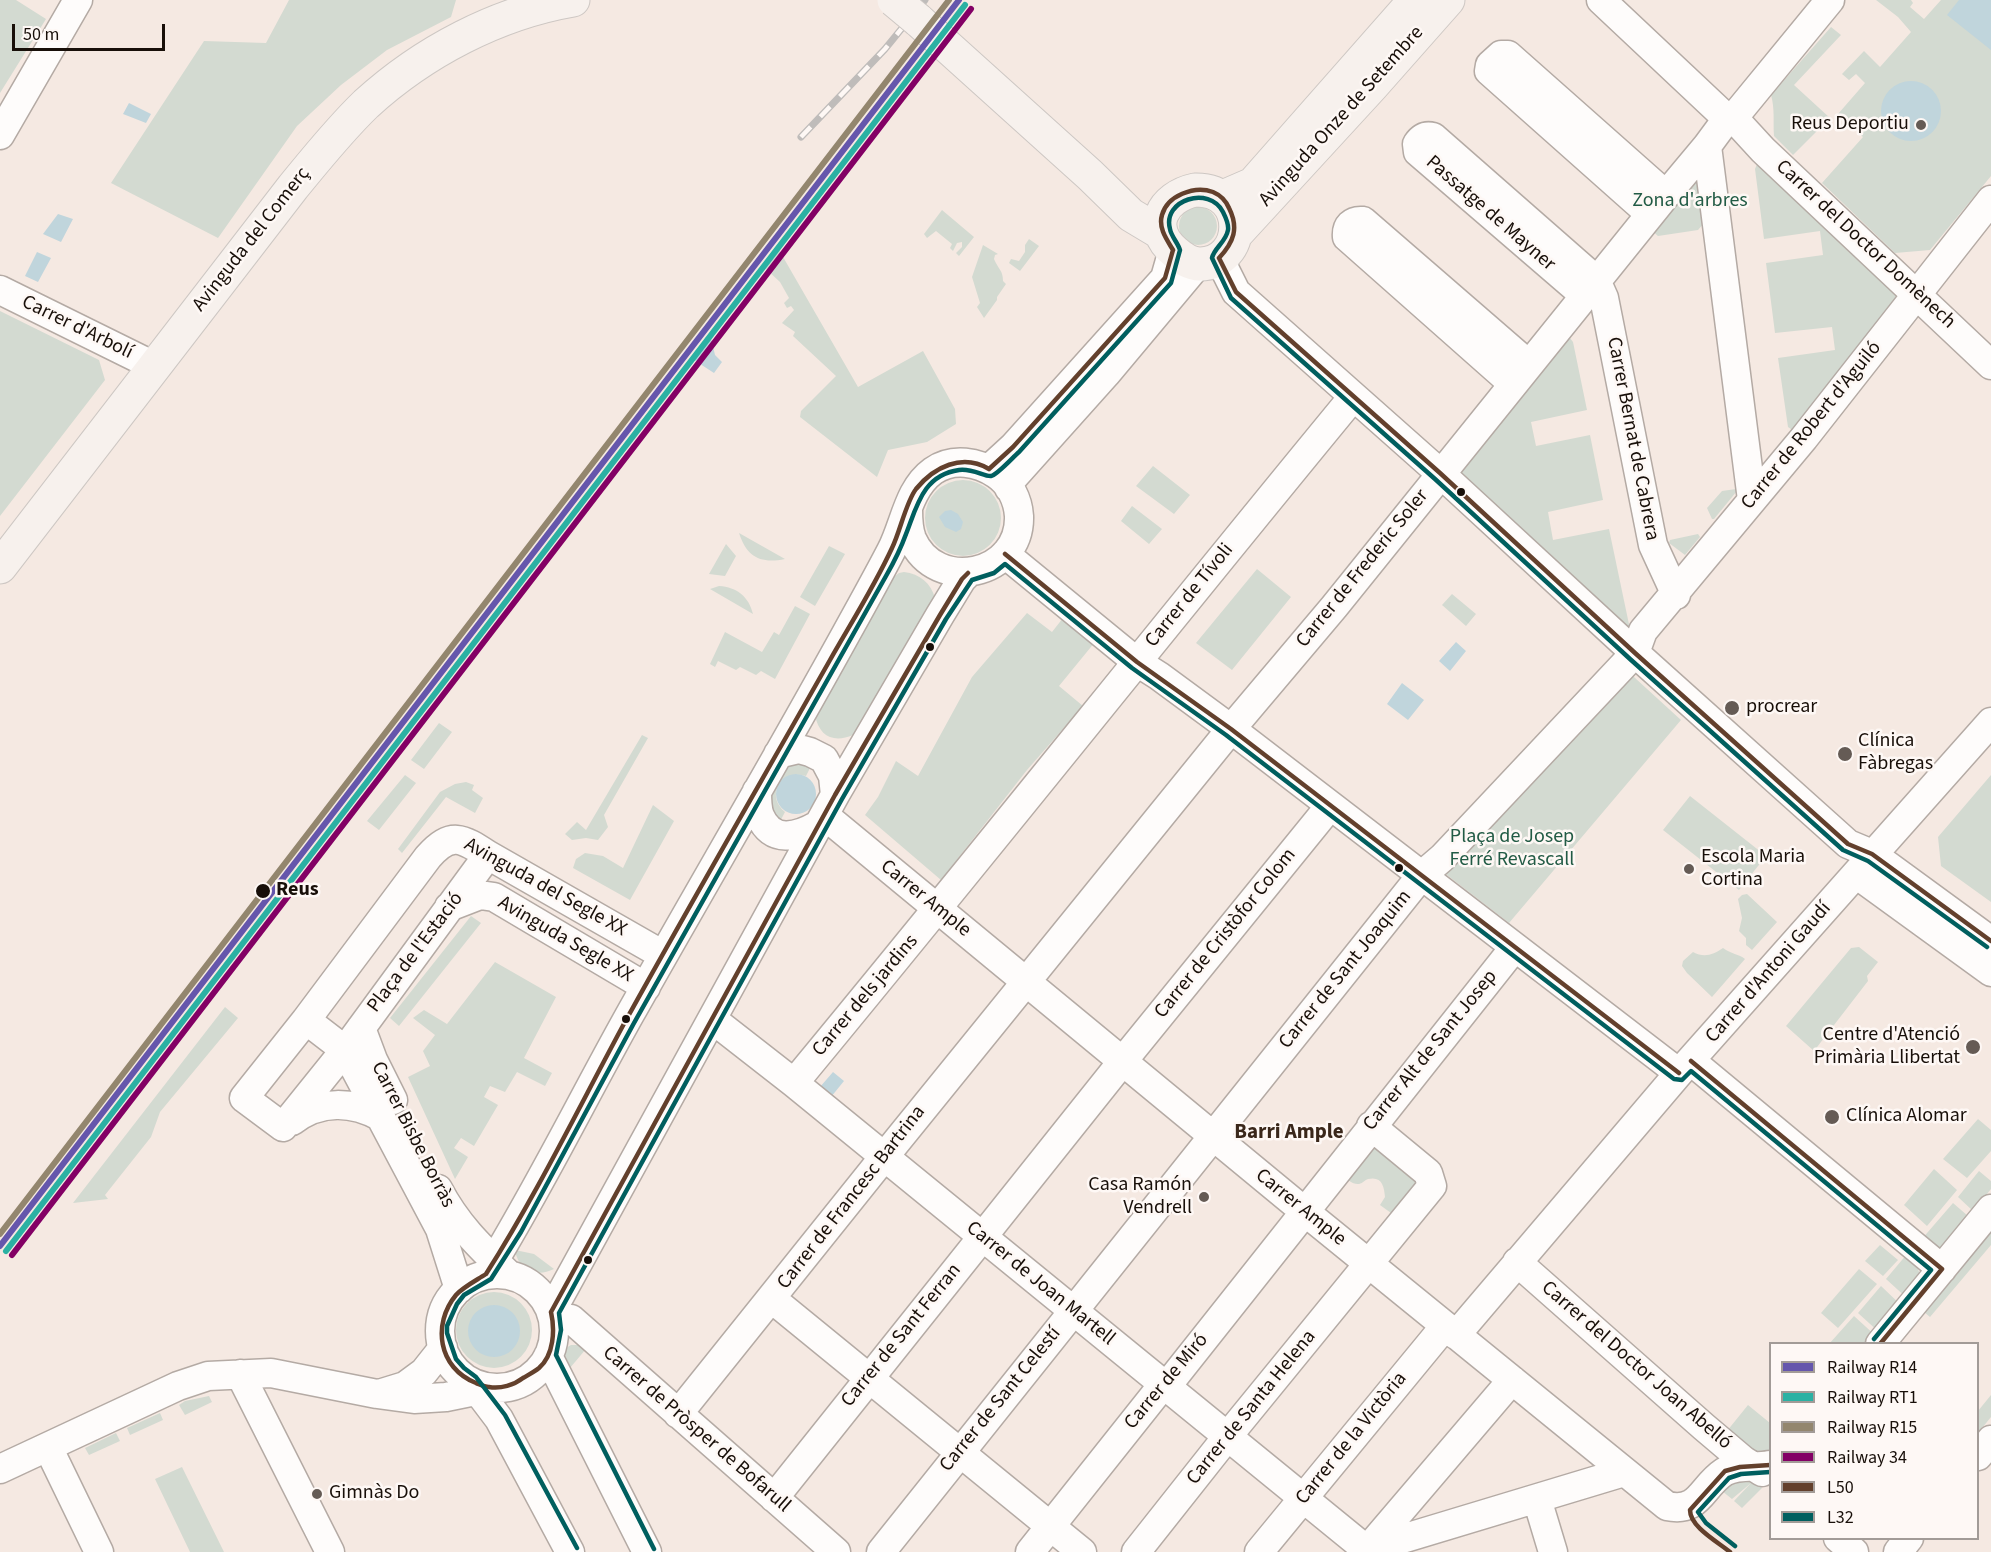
<!DOCTYPE html>
<meta charset="utf-8">
<style>
body{margin:0}
#map{position:relative;width:1991px;height:1552px;overflow:hidden;background:#f5e9e2;font-family:"Source Sans 3",sans-serif}
canvas{display:block}
.legend{position:absolute;left:1769px;top:1342px;width:210px;height:198px;box-sizing:border-box;background:#fef8f5;border:2px solid #a29b97;margin:0;padding:8px 10px;list-style:none;font-size:18px;color:#180f09}
.legend li{display:flex;align-items:center;gap:12px;height:30px}
.legend b{width:30px;border:2px solid #a29b97}
.scale{position:absolute;left:12px;top:24px;width:153px;height:27px;box-sizing:border-box;border:3px solid #180f09;border-top:0;padding-left:8px;font-size:18px;line-height:21px;white-space:nowrap;color:#180f09;-webkit-text-stroke:4px #fef8f5;paint-order:stroke}
</style>
<div id="map">
<canvas width="1991" height="1552"></canvas>
<ul class="legend">
<li><b style="height:8px;background:#6556ac"></b>Railway R14</li>
<li><b style="height:8px;background:#2bb1a3"></b>Railway RT1</li>
<li><b style="height:8px;background:#93866e"></b>Railway R15</li>
<li><b style="height:8px;background:#830065"></b>Railway 34</li>
<li><b style="height:8px;background:#63402c"></b>L50</li>
<li><b style="height:8px;background:#005f5f"></b>L32</li>
</ul>
<div class="scale">50 m</div>
</div>
<script>
const context = document.querySelector('canvas').getContext('2d');
context.lineJoin = 'round';
function paint(path, color) { context.fillStyle = color; context.fill(path, 'evenodd'); }
function trace(path, color, width, dash) { context.strokeStyle = color; context.lineWidth = width; context.lineCap = dash ? 'butt' : 'round'; context.setLineDash(dash || []); context.stroke(path); }
function write(font, color, halo, rows, align = 'center') {
  context.font = font + ' "Source Sans 3",sans-serif'; context.lineWidth = 5; context.setLineDash([]); context.textBaseline = 'middle'; context.strokeStyle = halo; context.fillStyle = color; for (const [text, x, y, turn = 0] of rows) {
    context.save(); context.translate(x, y); context.rotate((+turn || 0) * Math.PI / 180); context.textAlign = isNaN(turn) ? turn : align; if (halo) context.strokeText(text, 0, 0); context.fillText(text, 0, 0); context.restore();
  }
}
paint(new Path2D(`
 M0,0H16L46,19L0,93Z
 M289,0H456L451,17L387,50L341,85L297,126L218,238L111,183L204,41L266,43Z
 M1876,0H1911L1913,3L1910,7L1924,19L1941,0H1991V176L1930,250L1895,253L1822,183L1863,137L1838,114L1865,83L1856,74L1849,80L1842,74L1864,51L1880,67L1911,32L1898,17Z
 M1831,27L1841,35L1794,85L1830,118L1793,155L1774,136C1773,122 1775,109 1771,95Z
 M1707,146L1715,210L1698,230L1658,236L1643,223Z
 M1763,150L1917,294L1804,438L1788,427L1778,358L1835,350L1832,327L1775,333L1766,263L1823,255L1820,231L1764,239L1755,169Z
 M1179 226a19 19 0 1 1 38 0a19 19 0 1 1-38 0Z
 M942,210L974,237L959,256L956,253L962,247V242L957,243L953,251L950,248L952,244L936,231L927,238L924,234Z
 M1029,239L1039,246L1020,271L1009,263L1011,259L1019,261L1025,252V245Z
 M983,245L998,254L995,255L994,259C998,269 1003,270 1003,281L1006,284L997,297V300L984,318L977,307L980,303L972,277Z
 M779,250L858,387L923,351L955,409L956,424L927,442L888,450L877,477L800,417L801,411L836,376L793,336L795,332L782,323L794,310L791,306L787,308L784,303L789,298L780,282L766,269Z
 M0,311L99,360L105,380L0,516Z
 M1560,325L1573,342L1587,410L1531,422L1536,446L1590,435L1603,500L1548,512L1553,540L1609,529L1635,653L1440,473Z
 M1153,466L1190,495L1174,514L1136,486Z
 M925 518a38 38 0 1 1 76 0a38 38 0 1 1-76 0Z
 M1736,489L1737,491L1714,519H1712L1707,508L1722,491Z
 M1132,506L1162,529L1149,544L1121,521Z
 M739,533L785,559C760,564 747,557 739,533Z
 M1698,534L1700,537L1685,555L1669,543L1670,540Z
 M726,544L736,556L725,576L709,574Z
 M829,546L845,554L815,606L800,597Z
 M1257,569L1291,597L1232,670L1196,643Z
 M904,572C920,574 931,583 935,598L853,735C834,743 819,737 815,715L890,580L899,573Z
 M719,586C737,587 749,597 753,614L710,589Z
 M1452,594L1476,614L1466,626L1442,605Z
 M795,606L810,614L775,679L761,671L756,675L740,667L736,670L718,661L715,667L710,664L725,632L762,652L774,632L779,635Z
 M1027,613L1052,632L1063,618L1095,642L1059,686L1083,706L1027,770L941,880L865,815L878,797L896,761L918,776L972,677Z
 M1623,667L1681,720L1509,923L1434,865Z
 M439,723L452,732L424,769L411,760Z
 M642,735L648,738L604,815L608,827L598,840L586,838L572,840L565,834L577,822L586,830Z
 M791,762H813L806,776C783,769 764,794 785,812L777,827L766,802L781,773Z
 M405,775L416,783L379,830L367,821Z
 M1991,775V902L1941,866L1938,837Z
 M466,782L474,785L472,790L483,798L475,813L446,797L402,853L398,849L440,792L455,784Z
 M1690,796L1766,856L1739,890L1663,830Z
 M653,805L674,821L630,900L573,868L576,859L585,853L603,856L623,868Z
 M1747,894L1777,922L1752,950L1746,945V938L1739,931L1742,918L1738,899L1742,895Z
 M471,916L481,923L399,1026L390,1018Z
 M1859,947L1878,962L1867,976L1868,981L1814,1051L1786,1026L1851,948Z
 M1723,948C1731,954 1739,954 1745,959L1712,997L1687,973L1682,966L1683,961L1693,952C1704,958 1713,955 1723,948Z
 M495,962L556,997L524,1058L552,1073L545,1086L517,1072L505,1092L490,1086L484,1097L498,1105L474,1146L461,1138L454,1148L468,1157L455,1179L408,1077L430,1066L423,1051L435,1035L413,1018L424,1010L447,1024Z
 M225,1007L238,1018L160,1112L151,1137L105,1195L108,1199L73,1203Z
 M1978,1119L1991,1130V1151L1967,1178L1943,1159Z
 M1374,1136L1423,1176L1393,1225L1386,1219L1391,1213L1380,1205L1385,1197C1384,1186 1382,1176 1368,1179C1365,1180 1363,1183 1359,1184C1353,1185 1347,1179 1342,1175Z
 M1934,1169L1957,1190L1927,1226L1904,1205Z
 M1979,1171L1991,1181V1189L1973,1211L1958,1197Z
 M1953,1203L1968,1216L1942,1253L1921,1240Z
 M1991,1222V1245L1930,1317L1918,1307Z
 M1880,1245L1898,1260L1883,1276L1865,1261Z
 M515,1250L534,1254L554,1269C536,1278 518,1270 515,1250Z
 M1907,1254L1916,1264L1921,1277L1909,1300L1886,1279Z
 M1859,1269L1877,1284L1838,1328L1821,1313Z
 M1881,1286L1903,1307L1880,1333L1858,1313Z
 M456 1330a38 38 0 1 1 76 0a38 38 0 1 1-76 0Z
 M1854,1316L1877,1337L1871,1343L1829,1344Z
 M571,1345H581L586,1349L564,1375L560,1353L564,1349Z
 M1991,1395V1417L1978,1433V1411Z
 M209,1396L212,1402L185,1415L179,1405L185,1401Z
 M1748,1405L1770,1423V1454C1752,1453 1741,1442 1727,1431Z
 M160,1413L163,1420L130,1435L127,1428Z
 M116,1433L120,1441L89,1455L85,1448Z
 M182,1467L224,1552H190L155,1479Z
 M1748,1477L1762,1488L1742,1508L1734,1501L1751,1483L1732,1499L1717,1487Z`), '#d3dad1');
paint(new Path2D(`
 M1959,0H1991V50L1947,15Z
 M1881 111a30 30 0 1 1 60 0a30 30 0 1 1-60 0Z
 M129,103L151,114L146,123L123,114Z
 M58,214L73,219L61,242L43,234Z
 M37,252L51,258L38,282L25,276Z
 M711,338L715,355L722,362L714,373L694,360Z
 M951,510L958,514L963,522L961,529L956,532L945,527L939,517L945,511Z
 M1456,642L1466,651L1450,671L1439,661Z
 M1402,683L1424,700L1408,720L1387,704Z
 M776 794a20 20 0 1 1 40 0a20 20 0 1 1-40 0Z
 M833,1072L844,1081L831,1097L820,1087Z
 M468 1331a26 26 0 1 1 52 0a26 26 0 1 1-52 0Z`), '#c0d5dc');
const minor = new Path2D(`
 M1601,0L1719,111
 M1739,111L1830,0
 M1740,125L1763,150L1991,365
 M0,135L78,0
 M1707,146L1752,500
 M1650,214L1489,71L1490,65L1501,55H1508L1666,195
 M1219,258L1236,292L1440,473L1635,653L1848,844L1872,854L1991,941
 M0,290L154,366
 M1584,295L1418,152L1417,144C1421,138 1425,135 1433,137L1596,280L1604,298L1653,545L1676,595
 M1512,383L1347,237C1346,226 1352,220 1363,221L1528,364
 M989,469L1013,447L1165,278L1173,250
 M1009,488L1012,479L1106,374L1198,264
 M1005,554L1137,662L1159,676L1231,729L1679,1073
 M778,754L799,749L810,752L824,759L833,776L835,795
 M757,791C757,799 757,809 760,816C772,844 797,837 818,825
 M824,815L1304,1211L1667,1506C1700,1513 1701,1487 1724,1472C1737,1464 1756,1468 1770,1465
 M488,855L345,1050L306,1020L428,857C451,831 462,838 488,855L663,955
 M1856,874L1991,972
 M449,907L480,895L494,897L646,987
 M712,1019L794,1083L1362,1546L1364,1552
 M306,1020L244,1098L283,1127L345,1050L440,1229L459,1289
 M361,1028L373,1060L393,1100
 M1691,1061L1942,1269
 M794,1083C982,856 1165,625 1353,397
 M292,1121C320,1100 352,1101 381,1117
 M438,1189C456,1224 480,1247 508,1274
 M1517,1262L1704,1427L1743,1460L1762,1472
 M486,1274C538,1190 581,1102 629,1016C701,888 776,761 847,632C862,605 877,578 891,551C905,524 908,489 933,471C953,457 978,462 996,474C1010,483 1018,500 1019,516C1021,576 936,594 912,539C908,529 908,519 908,509
 M440 1331a57 57 0 1 1 114 0a57 57 0 1 1-114 0Z
 M772,1299L1082,1552
 M551,1312L835,795L940,615L962,579L968,573
 M554,1321L571,1319L836,1552
 M1456,1335L1679,1073L1991,722
 M1880,1344L1991,1209
 M548,1356L647,1552
 M240,1374L330,1552
 M471,1382L499,1419L570,1552
 M379,1394L405,1386L424,1372L443,1348
 M678,1414L884,1157L1231,729L1334,607L1666,195L1707,146L1721,127
 M48,1447L99,1552
 M1978,1456L1991,1440
 M0,1469L178,1386L208,1376L271,1373L377,1394L414,1399L446,1397L490,1388
 M774,1498L1122,1062L1330,806
 M1537,1499L1553,1552
 M1838,1538L1854,1552
 M1367,1550L1512,1380
 M881,1552L1421,876L1442,858L1635,653L1643,631L1804,438L1991,200
 M1030,1552L1158,1391L1166,1387L1514,948
 M1136,1552L1227,1437L1432,1186L1428,1173L1371,1126
 M1259,1552L1445,1326
 M1368,1552L1392,1542L1624,1472
 M1898,1552L1909,1538`);
const major = new Path2D(`
 M918,20L1090,175L1131,215L1161,233
 M1195,190C1251,189 1246,264 1200,264C1190,264 1182,258 1175,252C1146,228 1162,197 1195,190Z
 M1223,197L1253,184L1415,0
 M1236,234L1372,86L1448,0
 M0,567L293,187C316,159 339,130 366,104C423,52 497,13 573,0`);
trace(minor, '#b4aaa4', 31);
trace(major, '#cdc7c3', 35);
trace(minor, '#fefcfb', 28);
trace(major, '#f7f1ed', 33);
const rail = new Path2D(`
 M801,137L885,49L925,0`);
trace(rail, '#bfbcba', 7);
trace(rail, '#fef8f5', 4.5, [14]);
const majorBridge = new Path2D(`
 M894,0L918,20`);
trace(majorBridge, '#cdc7c3', 35, []);
trace(majorBridge, '#f7f1ed', 33);
trace(new Path2D(`
 M1173,250C1167,240 1158,228 1162,215C1167,196 1194,185 1213,192C1220,195 1226,201 1229,208C1239,228 1234,242 1219,258
 M1219,258L1236,292L1440,473L1635,653L1848,844L1872,854L1991,941
 M989,469L1013,447L1165,278L1173,250
 M1005,554L1137,662L1231,729L1679,1073
 M1691,1061L1942,1269
 M486,1274C538,1192 580,1105 626,1020C693,899 762,780 830,660C851,623 874,587 892,548C900,532 906,502 916,489C934,467 962,453 989,469
 M486,1274C477,1280 463,1287 456,1295C432,1324 438,1368 476,1383C479,1384 484,1387 489,1387C501,1389 514,1385 523,1378C528,1375 534,1372 539,1368C554,1355 555,1330 551,1312
 M551,1312L835,795L940,615L962,579L968,573
 M1880,1344L1942,1269
 M1730,1552C1718,1542 1690,1527 1690,1510L1725,1471L1740,1467L1770,1465`), '#63402c', 4.5);
trace(new Path2D(`
 M1735,1546L1706,1523L1698,1512L1729,1478L1741,1474L1770,1472
 M577,1548L505,1415L476,1377L464,1368L456,1359L447,1333V1326L457,1304L464,1295L491,1279L521,1232L634,1023L886,576C894,562 901,548 906,534C917,506 923,475 959,470C972,468 985,477 991,476C997,475 1013,457 1019,452L1171,283L1180,250C1178,243 1171,236 1170,229C1162,200 1209,185 1223,212C1226,218 1229,224 1228,230C1226,242 1214,248 1212,258L1231,298L1435,479L1630,659L1843,850L1868,861L1987,947
 M654,1549L556,1355L561,1330L559,1313L842,799L946,619L972,580L994,573L1005,564L1132,668L1226,735L1674,1079L1682,1080L1691,1071L1931,1270L1874,1339`), '#005f5f', 4.5);
trace(new Path2D(`
 M0,1246L959,0`), '#6556ac', 6);
trace(new Path2D(`
 M6,1251L965,5`), '#2bb1a3', 6);
trace(new Path2D(`
 M0,1234L949,0`), '#93866e', 6);
trace(new Path2D(`
 M12,1255L971,9`), '#830065', 6);
for (const [x, y, r, color] of [
 [1921,125,6,"#655b55"],
 [1461,492,5,"#180f09"],
 [930,647,5,"#180f09"],
 [1732,708,8,"#655b55"],
 [1845,754,8,"#655b55"],
 [1399,868,5,"#180f09"],
 [1689,869,6,"#655b55"],
 [263,891,8,"#180f09"],
 [626,1019,5,"#180f09"],
 [1973,1047,8,"#655b55"],
 [1832,1117,8,"#655b55"],
 [1204,1197,6,"#655b55"],
 [588,1260,5,"#180f09"],
 [317,1494,6,"#655b55"]
]) { const dot = new Path2D(); dot.arc(x, y, r, 0, 2 * Math.PI); context.fillStyle = color; context.fill(dot); trace(dot, '#fef8f5', 2); }
write('20px', '#180f09', '#fef8f5', [
 ["Avinguda Onze de Setembre",1342,117,-48],
 ["Passatge de Mayner",1490,214,41],
 ["Avinguda del Comerç",252,240,-52],
 ["Carrer del Doctor Domènech",1865,245,43],
 ["Carrer d'Arbolí",77,328,26],
 ["Carrer de Robert d'Aguiló",1812,426,-51],
 ["Carrer Bernat de Cabrera",1632,439,79],
 ["Carrer de Frederic Soler",1363,569,-51],
 ["Carrer de Tívoli",1190,596,-51],
 ["Avinguda del Segle XX",545,888,29],
 ["Carrer Ample",925,899,39],
 ["Carrer de Cristòfor Colom",1226,934,-51],
 ["Avinguda Segle XX",565,940,30],
 ["Plaça de l'Estació",416,953,-53],
 ["Carrer de Sant Joaquim",1346,970,-51],
 ["Carrer d'Antoni Gaudí",1769,973,-49],
 ["Carrer dels jardins",866,996,-50],
 ["Carrer Alt de Sant Josep",1431,1051,-51],
 ["Carrer Bisbe Borràs",412,1135,63],
 ["Carrer de Francesc Bartrina",852,1198,-52],
 ["Carrer Ample",1300,1208,39],
 ["Carrer de Joan Martell",1040,1284,39],
 ["Carrer de Sant Ferran",902,1336,-51],
 ["Carrer del Doctor Joan Abelló",1636,1366,41],
 ["Carrer de Miró",1167,1382,-50],
 ["Carrer de Sant Celestí",1001,1400,-51],
 ["Carrer de Santa Helena",1252,1408,-51],
 ["Carrer de Pròsper de Bofarull",696,1430,41],
 ["Carrer de la Victòria",1352,1439,-51]
]);
write('20px', '#180f09', '#fef8f5', [
 ["Reus Deportiu",1909,125,"right"],
 ["procrear",1746,708],
 ["Clínica",1858,742],
 ["Fàbregas",1858,765],
 ["Escola Maria",1701,858],
 ["Cortina",1701,881],
 ["Centre d'Atenció",1960,1036,"right"],
 ["Primària Llibertat",1960,1059,"right"],
 ["Clínica Alomar",1846,1117],
 ["Casa Ramón",1192,1186,"right"],
 ["Vendrell",1192,1209,"right"],
 ["Gimnàs Do",329,1494]
], 'left');
write('20px', '#225b45', '#fef8f5', [
 ["Zona d'arbres",1690,202],
 ["Plaça de Josep",1512,838],
 ["Ferré Revascall",1512,861]
]);
write('bold 20px', '#180f09', '#fef8f5', [
 ["Reus",276,891]
], 'left');
write('bold 21px', '#3a271a', '#fef8f5', [
 ["Barri Ample",1289,1133]
]);
</script>
